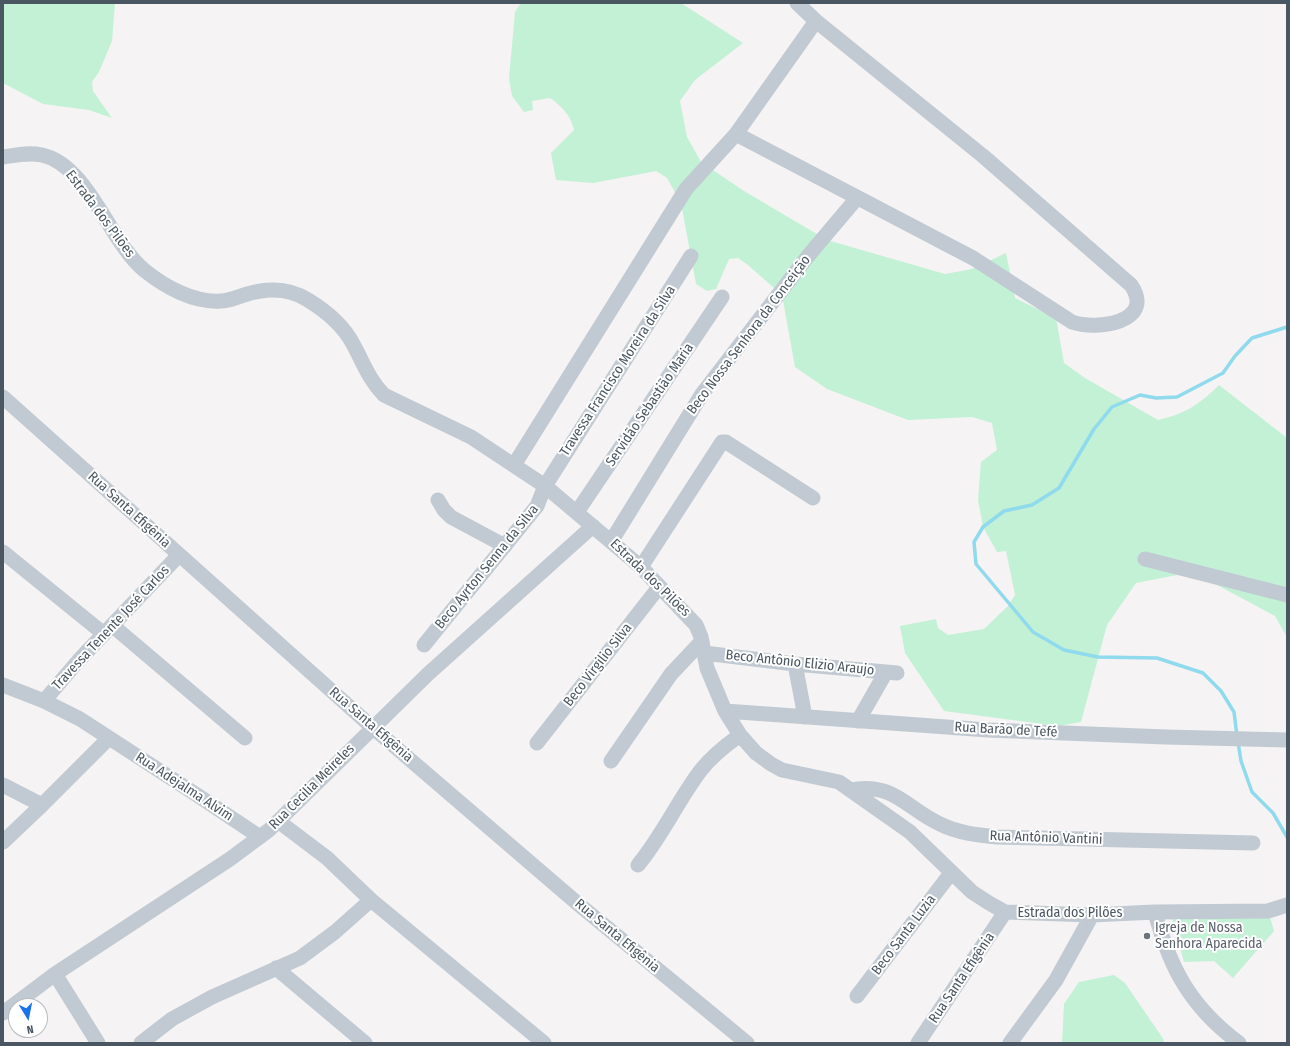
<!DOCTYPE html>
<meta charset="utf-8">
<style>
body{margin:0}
#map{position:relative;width:1290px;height:1046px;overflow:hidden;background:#f5f3f3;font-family:"Fira Sans Condensed",sans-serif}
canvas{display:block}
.frame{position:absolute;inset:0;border:4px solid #4a5661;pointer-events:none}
.north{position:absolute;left:8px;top:998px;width:40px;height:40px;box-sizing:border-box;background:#fff;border:1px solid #b7bbc0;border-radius:50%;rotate:170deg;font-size:11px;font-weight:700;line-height:16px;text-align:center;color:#4a5661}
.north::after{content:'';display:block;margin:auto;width:14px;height:18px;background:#1a73e8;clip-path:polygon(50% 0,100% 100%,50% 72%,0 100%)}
</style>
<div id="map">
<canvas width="1290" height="1046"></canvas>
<div class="frame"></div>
<div class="north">N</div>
</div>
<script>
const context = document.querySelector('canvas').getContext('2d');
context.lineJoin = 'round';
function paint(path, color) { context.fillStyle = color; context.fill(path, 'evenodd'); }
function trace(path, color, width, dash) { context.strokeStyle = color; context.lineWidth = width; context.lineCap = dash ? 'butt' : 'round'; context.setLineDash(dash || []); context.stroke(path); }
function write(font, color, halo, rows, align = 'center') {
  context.font = font + ' "Fira Sans Condensed",sans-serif'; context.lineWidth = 4; context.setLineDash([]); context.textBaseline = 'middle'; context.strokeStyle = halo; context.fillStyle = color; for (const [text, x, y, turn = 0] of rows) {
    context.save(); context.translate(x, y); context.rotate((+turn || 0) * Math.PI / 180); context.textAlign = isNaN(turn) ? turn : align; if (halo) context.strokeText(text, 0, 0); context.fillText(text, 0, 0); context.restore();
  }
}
paint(new Path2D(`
 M3,3H115L112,41L99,72L92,82L93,91L112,118L89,110L43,104L3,83Z
 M521,3H681L743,43L695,80L680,101L687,137L701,162L744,191L827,240L945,274L972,269L1006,253L1015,298L1056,318L1064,363L1085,378L1158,420C1185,414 1200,404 1219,385L1287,438V637L1275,616L1193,572L1136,583L1107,625L1081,722L1058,726L944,711L905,653L900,626L936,619L938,628L948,635L984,629L1008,606L1015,595L1006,551L997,552L983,527L978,500L981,462L997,450L992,423L972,417L908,420L827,389L795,367L782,295L748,265L738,258L729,259L716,289L707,291L696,284L681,203L667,178L656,171L593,183L556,180L551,153L574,130C571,116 562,106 550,98L532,101L533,110L524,112L512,96L509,78L515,12Z
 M1270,917L1274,931L1233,978L1214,961L1184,962L1172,918Z
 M1114,975L1125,983L1164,1040L1163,1043H1062L1064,1004L1079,982Z`), '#c3f1d5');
trace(new Path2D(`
 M1237,736L1234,712L1221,691L1203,673L1157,658L1098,657L1064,650L1033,632L976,564L974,542L983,527L1004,511L1032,505L1059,488L1094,429L1112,407L1140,395L1156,398L1177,397L1223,373L1235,356L1252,338L1287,327
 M1238,742L1241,761L1252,792L1273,813L1287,837`), '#90daee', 3.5);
trace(new Path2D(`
 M736,134L973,258L1072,322C1097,331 1156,322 1131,285L983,156L816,21L797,3
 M3,157C16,155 29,152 42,155C88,165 109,241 144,270C165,287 194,303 221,301C229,301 237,297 244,295C266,288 288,287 308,300C326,311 343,325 353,344C363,362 369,380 384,395L471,437L545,486L641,567L696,625L701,637L707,668L725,711L740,735L756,753L771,764L782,770L839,782L910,832L972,892L989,903L1005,912L1092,915L1155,912C1170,969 1191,1007 1239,1043
 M3,397L372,727L577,903L747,1043
 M514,465L686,189L736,134L816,21
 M438,500L444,510L451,517L505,546
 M577,512L722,297
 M612,540L702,394L808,256L857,198
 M3,552L104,634
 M1145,559L1287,595
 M641,567L722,442H726L813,498
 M113,626L245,738
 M424,645L537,506L545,486L691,256
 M704,653L795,664L897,673
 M795,664L805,717
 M3,685L44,701L80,719L197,795L260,837
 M44,701L79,660L179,555
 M725,711L988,730L1166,737L1287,740
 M858,721L886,672
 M537,743L659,587
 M611,761L671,674L702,641
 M3,785L42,805
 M850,790C895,782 905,808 940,824C958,833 977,835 997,837L1253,843
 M278,821L327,858L371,900L544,1043
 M3,842L42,805L109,738
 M638,865C663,835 678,800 701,770C712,756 726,745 740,735
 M1155,912L1268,911L1287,905
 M276,968L365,1043
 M55,974L98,1043
 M857,996L951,873
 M3,1013L55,974L230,859L269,830L428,674L593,526
 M141,1043L172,1019L212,997L300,958L335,932L371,900
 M918,1043L1005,912
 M1010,1043L1056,980L1092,915`), '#c1cad2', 15);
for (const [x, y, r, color] of [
 [1147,936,4,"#6b7280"]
]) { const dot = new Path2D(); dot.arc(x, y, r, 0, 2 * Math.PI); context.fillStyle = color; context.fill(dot); trace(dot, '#fff', 1.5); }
write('14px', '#4a5661', '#fff', [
 ["Estrada dos Pilões",100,214,53],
 ["Beco Nossa Senhora da Conceição",749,335,-53],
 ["Travessa Francisco Moreira da Silva",618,371,-57],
 ["Servidão Sebastião Maria",650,405,-56],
 ["Rua Santa Efigênia",129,510,42],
 ["Beco Ayrton Senna da Silva",487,567,-51],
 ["Estrada dos Pilões",650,578,44],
 ["Travessa Tenente José Carlos",111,628,-47],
 ["Beco Antônio Elizio Araujo",800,663,6],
 ["Beco Virgilio Silva",598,665,-52],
 ["Rua Santa Efigênia",371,725,41],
 ["Rua Barão de Tefé",1006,730,3],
 ["Rua Adejalma Alvim",184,787,33],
 ["Rua Cecilia Meireles",312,787,-45],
 ["Rua Antônio Vantini",1046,838,2],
 ["Estrada dos Pilões",1070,913],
 ["Beco Santa Luzia",904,935,-53],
 ["Rua Santa Efigênia",617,936,40],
 ["Rua Santa Efigênia",962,978,-56]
]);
write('14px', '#5b616d', '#fff', [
 ["Igreja de Nossa",1155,928],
 ["Senhora Aparecida",1155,944]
], 'left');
</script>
